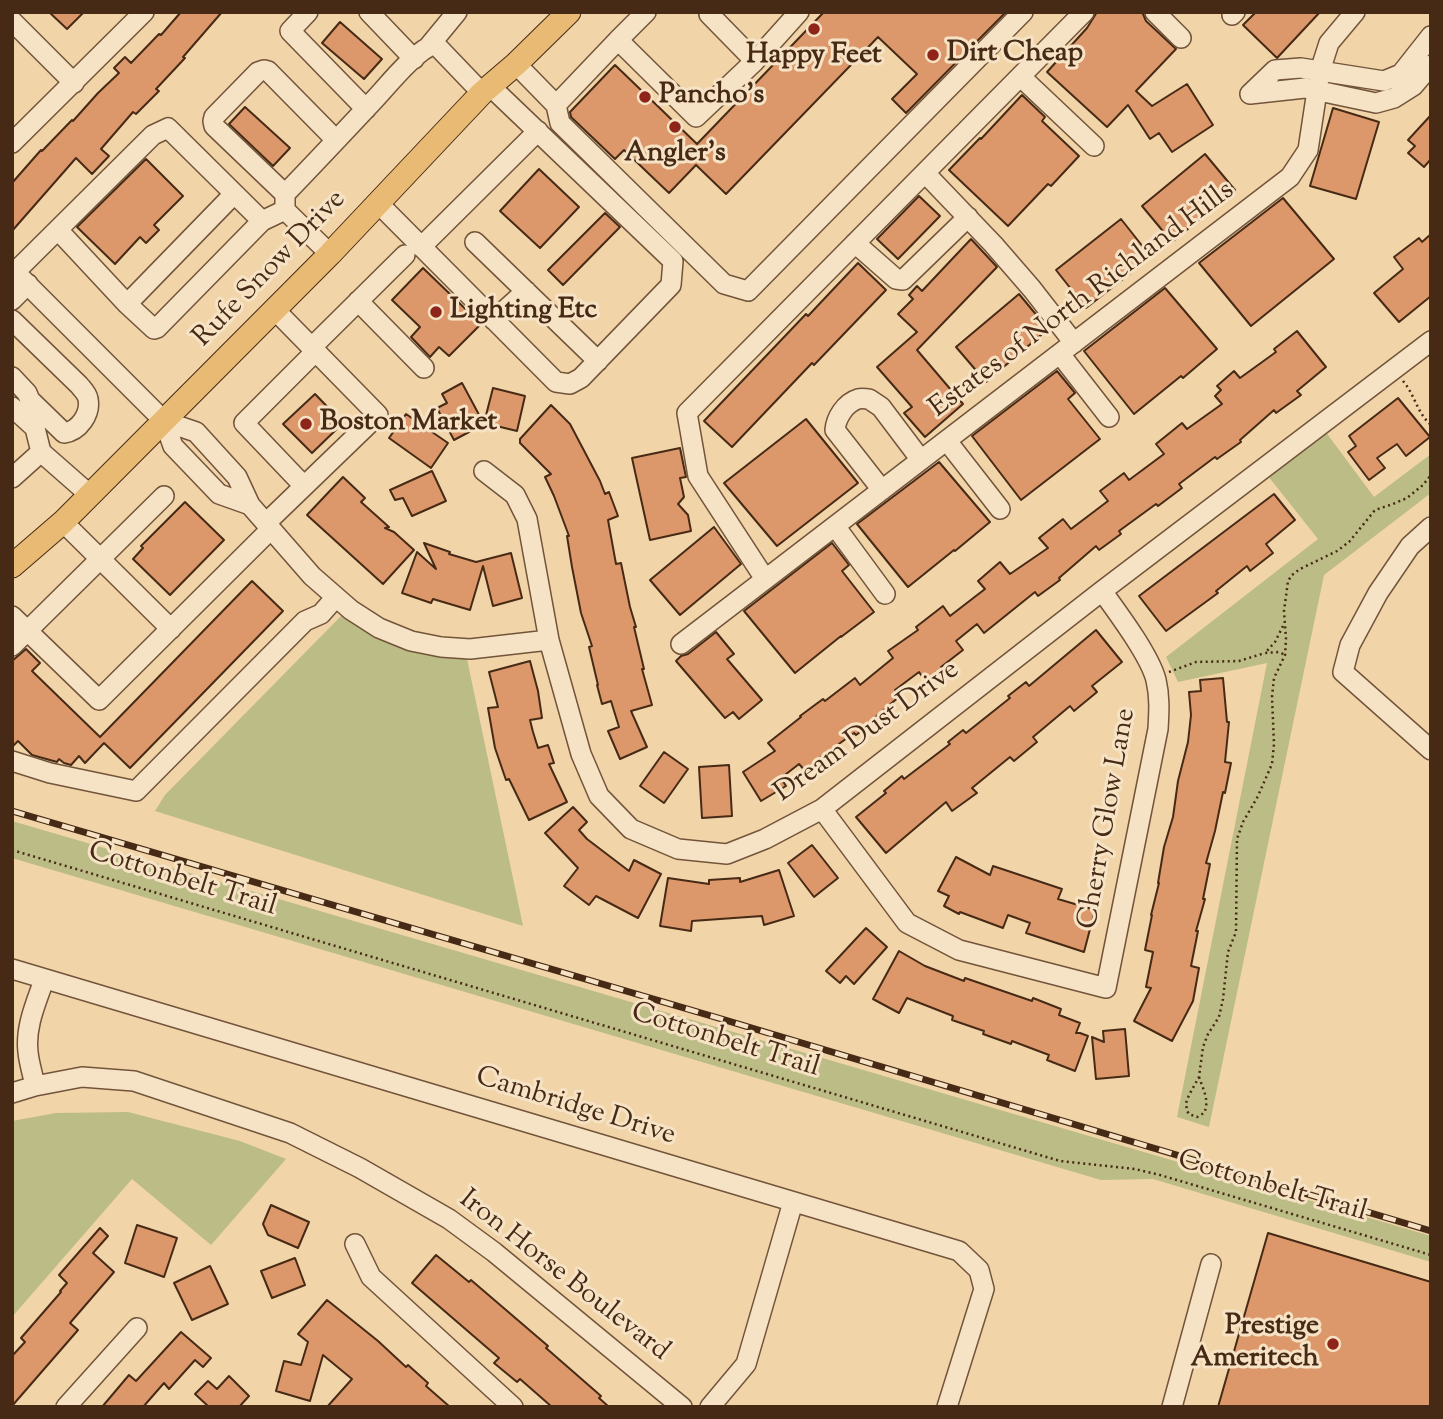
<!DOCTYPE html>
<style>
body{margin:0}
#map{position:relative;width:1443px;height:1419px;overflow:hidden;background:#f1d4a8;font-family:"Sorts Mill Goudy",serif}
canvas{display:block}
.frame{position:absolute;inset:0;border:14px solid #472a15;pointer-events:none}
</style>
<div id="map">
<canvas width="1443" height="1419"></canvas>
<div class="frame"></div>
</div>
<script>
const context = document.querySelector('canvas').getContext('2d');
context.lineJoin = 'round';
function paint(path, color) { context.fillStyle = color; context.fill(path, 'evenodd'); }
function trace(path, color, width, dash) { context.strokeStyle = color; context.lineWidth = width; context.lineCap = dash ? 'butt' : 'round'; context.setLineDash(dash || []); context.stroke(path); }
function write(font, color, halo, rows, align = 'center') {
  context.font = font + ' "Sorts Mill Goudy",serif'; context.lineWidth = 6; context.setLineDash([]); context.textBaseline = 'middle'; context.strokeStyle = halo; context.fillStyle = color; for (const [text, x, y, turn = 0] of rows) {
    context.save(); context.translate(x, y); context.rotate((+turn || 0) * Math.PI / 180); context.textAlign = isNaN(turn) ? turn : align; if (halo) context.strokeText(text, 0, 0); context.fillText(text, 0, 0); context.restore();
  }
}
paint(new Path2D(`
 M1325,431L1374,497L1431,454V493L1324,575L1209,1127L1177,1117L1267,663L1178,682L1166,657L1318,539L1268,476Z
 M342,615L377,639L438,657L467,659L523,926L155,811L165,795Z
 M12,821L1431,1236V1262L1153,1179L1101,1180L12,858Z
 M128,1112L240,1141L286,1159L211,1245L132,1179L12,1317V1121L56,1113Z`), '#bcbc86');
const building = new Path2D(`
 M49,12H84L67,29Z
 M181,12H222L183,57L185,58L156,89L159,91L136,114L133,112L101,149L109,156L92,174L76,158L12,231V183L41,150L42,151L72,120L73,121L98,93L119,73L114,68L125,57L131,63L159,34L161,35Z
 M824,12H1006L906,113L892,99L917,74L878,37L726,194L696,165L669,193L624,150L615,159L571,117L570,112L615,65L697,144Z
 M1097,12H1141L1143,14L1146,21L1176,49L1136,91L1152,106L1187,84L1213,125L1172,152L1159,133L1150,139L1128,105L1107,127L1047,72L1087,28Z
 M1256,12H1320L1277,58L1243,25Z
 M340,22L382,59L364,79L322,43Z
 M1022,95L1045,117L1042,121L1079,156L1051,186L1048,184L1008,226L949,170L980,138L981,139Z
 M245,107L290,148L273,166L229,124Z
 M1333,108L1379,122L1356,199L1310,186Z
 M1431,115V159L1424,167L1408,153L1415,146L1408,140Z
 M1205,154L1235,190L1172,242L1142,206Z
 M146,159L183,196L154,225L159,230L146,243L140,237L115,264L77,227Z
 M539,169L579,207L540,248L500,211Z
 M919,196L940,216L898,259L877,239Z
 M1283,198L1334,259L1251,326L1199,263Z
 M605,213L620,227L563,285L548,270Z
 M1121,219L1151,257L1086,308L1056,270Z
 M1431,234V296L1399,322L1374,293L1403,269L1394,257L1419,238L1422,242Z
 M971,239L997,267L917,350L963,404L925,437L904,413L912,407L877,367L917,332L898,314L913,299L909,295L917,286L922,291Z
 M858,263L886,290L814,365L812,363L732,447L704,421L806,314L808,316Z
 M423,268L481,324L449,356L439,347L430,357L411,337L420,327L392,300Z
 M1165,288L1217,349L1183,378L1181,376L1134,414L1084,351Z
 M1019,294L1048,329L986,382L956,347Z
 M1297,331L1326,367L1297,391L1301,395L1276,413L1274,410L1240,440L1241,442L1217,459L1215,457L1179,484L1182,488L1158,506L1156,504L1119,531L1121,534L1099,550L1096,546L1059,578L1060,580L1038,596L1035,592L984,633L977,624L956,641L963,650L941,667L943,670L926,682L919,672L895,690L900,696L872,720L874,722L856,735L854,733L818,759L821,763L807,773L799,764L781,778L786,786L761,801L743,772L775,751L768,743L801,717L800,716L823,699L825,701L855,678L860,685L893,658L888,651L918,630L916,627L943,606L950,616L985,589L978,581L1000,562L1010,574L1048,548L1039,538L1063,519L1071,529L1108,501L1100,491L1124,473L1129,480L1164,454L1156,444L1182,423L1187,429L1222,404L1215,396L1221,390L1217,386L1234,371L1240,378L1276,352L1274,349Z
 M1057,371L1075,393L1068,399L1100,439L1021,500L972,436Z
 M462,383L484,424L454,440L437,408L447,403L442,394Z
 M493,388L525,396L517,431L484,423Z
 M315,394L343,423L312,453L283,424Z
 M1398,398L1430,437L1406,456L1397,444L1377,458L1385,468L1369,480L1348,452L1356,446L1349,436Z
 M551,405L570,424L600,481L605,494L609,492L618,516L608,520L616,564L621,563L630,607L636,627H634L644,669H642L652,705L631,711L647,747L620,759L608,731L619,727L611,701L602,704L597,685H598L589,647L592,646L581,613L572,567L567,536H569L554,496L545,477L551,474L520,443V439Z
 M406,414L448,443L431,468L389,438Z
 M806,419L858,483L777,546L724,483Z
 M680,448L686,477L680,478L684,497L678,504L688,515L691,531L650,540L632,458Z
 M939,462L990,522L955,551L954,550L908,587L857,524Z
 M432,471L446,501L412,516L403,498L395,500L390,490Z
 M343,477L365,498L361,502L389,527L385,528L394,532L414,550L383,584L307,515Z
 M1274,494L1295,520L1266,544L1273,553L1250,571L1247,566L1216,591L1218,593L1166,631L1139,596Z
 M185,502L224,540L170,595L133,559L143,548L141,546Z
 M714,527L741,564L680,615L650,580Z
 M424,543L450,552L449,554L476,562L511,553L522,598L493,606L483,566L470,610L433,599L431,603L402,593L417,552L436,569Z
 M832,543L849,565L842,571L874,612L841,637V636L795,673L744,611Z
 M252,581L283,611L130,768L104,743L85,763L79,756L71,765L64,763L59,759L57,762L32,755L18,741L12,747V661L26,649L40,663L32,671L100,737Z
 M1096,630L1122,662L1092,686L1097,692L1074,711L1070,706L1033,737L1037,742L1014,761L1010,757L972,788L977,793L952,811L946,802L886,853L856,817L886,793L884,791L902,776L904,779L950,744L948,742L963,730L966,733L1010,698L1008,696L1026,682L1029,686Z
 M716,632L734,654L727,659L762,700L739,719L733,712L725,718L676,661L681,656L688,654Z
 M530,661L538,691L542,718L530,720L533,732L538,748L548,745L554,763L549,764L567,802L529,820L509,779L506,780L495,748L488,708L498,707L489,672Z
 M1223,678L1227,722H1229L1225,762L1231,763L1225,793L1223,792L1215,831L1206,863L1210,864L1203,899H1205L1196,931H1198L1191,966L1199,968L1193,1001L1172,1041L1134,1021L1151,988L1146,987L1153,952L1145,950L1152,915H1151L1159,883H1158L1164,847L1173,817L1178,781L1188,742L1191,715L1189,692L1201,691L1200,680Z
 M664,752L688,769L664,803L640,786Z
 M729,765L732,816L702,818L699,767Z
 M573,807L587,822L579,830L587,839L629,871L634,860L661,874L638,918L596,896L589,905L564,886L578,868L545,833Z
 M812,845L838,878L814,897L788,863Z
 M956,857L990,875L993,866L1062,889L1058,899L1095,910L1084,952L1026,933L1030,923L1008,915L1003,928L960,912L959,914L944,906L949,896L938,891Z
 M779,870L794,916L764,925L762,916L692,921L691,931L660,926L668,878L709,884V880L740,878V882Z
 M866,928L887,947L854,984L846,976L840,983L826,971Z
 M899,951L925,966L964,981L965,978L1032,1001L1033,998L1061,1009L1059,1015L1080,1023L1076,1033H1080L1088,1036L1075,1071L1047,1060L1049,1055L1012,1041L1011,1044L983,1034L984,1031L952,1020L953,1016L907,998L899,1013L873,999Z
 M1125,1029L1129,1076L1096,1079L1092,1037L1104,1042L1103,1031Z
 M271,1205L309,1222L298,1248L268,1235L263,1224Z
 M137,1225L177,1238L164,1277L125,1263Z
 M100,1228L108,1236L93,1253L114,1272L70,1323L78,1330L12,1406V1356L25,1342L21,1338L61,1292L60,1291L67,1283L59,1275Z
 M1268,1233L1431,1282V1407H1218Z
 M436,1255L469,1282L471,1280L548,1346L546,1348L601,1396L599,1398L609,1407H552L520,1379L517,1382L494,1363L499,1358L412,1283Z
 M295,1258L305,1285L272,1298L261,1271Z
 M210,1266L228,1304L192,1320L174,1283Z
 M327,1300L378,1341L406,1367L408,1365L428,1383L426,1386L450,1407H327L352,1379L323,1355L310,1401L276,1391L284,1361L301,1365L308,1342L298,1334Z
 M181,1332L211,1358L203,1367L195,1360L169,1389L164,1383L143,1407H102L129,1375L136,1381Z
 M229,1376L249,1396L239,1407H209L195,1394L208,1381L217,1389Z`);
paint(building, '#dc986b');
trace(building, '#472a15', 2);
const minor = new Path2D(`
 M308,12L290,31L366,109
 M369,12L414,59
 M646,12L618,40L696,117L755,61L799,12
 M1155,12L1181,38
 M709,14L755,61
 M1232,15L1235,12
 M12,21L74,83
 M429,46L457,12
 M516,64L556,105L560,123L724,284L748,291L1023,12
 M1021,77L1094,146
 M1250,94L1275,70L1301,68L1384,81L1401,74L1431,36
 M1250,94L1305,88L1376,103L1394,98L1413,86L1431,65
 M556,105L618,40
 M12,143L144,12
 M925,173L993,244L1032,289L1074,343
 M285,194L214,126L213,121L214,117L258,72L264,70L268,71L336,140
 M378,203L556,382L570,384L581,378L671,285L673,261L490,86
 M58,230L127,304L154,329L157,328L262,221
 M475,242L598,361
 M855,243L896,279L903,280L968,217
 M421,247L538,131
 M330,254L285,210V194C315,163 345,131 375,99C389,84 416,50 435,44L482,93
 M12,269L164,421L196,432L237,477L250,505L312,576L351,610L379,628L411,641L441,647L470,649L549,640
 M15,272L153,135L168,128L262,221L285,210
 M12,300L28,284
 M358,301L424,368
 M127,304L234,194
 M12,320L79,385C82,389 87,393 88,399C91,414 79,431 64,433L30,400L27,393L12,377
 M494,320L526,291
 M312,347L405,255
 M1060,354L1109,417
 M12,407L35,428L41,452L90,495
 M164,421L173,446L219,494L250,505
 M947,441L1000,509
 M484,471L515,495L527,519L549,640L581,754L599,796L631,829L678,849L727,854L765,839L822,809L1102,591L1431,341
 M12,478L41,452
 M304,486L244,423L316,351
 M882,490L835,430C836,418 845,403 858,399C862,398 866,399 869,399L881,407L921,460
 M63,522L171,629
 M266,523L378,415L275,310
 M835,526L885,594
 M1431,527L1410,546L1378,593L1350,645L1343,672L1431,750
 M765,579L698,476L687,413L1084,12
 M12,616L99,700L271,529
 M681,644L1290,177L1308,150L1320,71L1329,43L1355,12
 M12,646L164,496
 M12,761L50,773L136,791L305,621L321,614L336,597
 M822,809L907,923L959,950L1106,988L1158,729C1159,712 1160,697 1156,680C1150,656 1118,613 1102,591
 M12,969L959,1251L979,1270L984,1289L947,1407
 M35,1086C33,1075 29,1063 28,1052C25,1027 36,1003 44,980
 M12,1093L35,1086L82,1077L134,1081L290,1133L360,1168L449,1219L494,1252L682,1407
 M355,1244L371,1277L513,1407
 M66,1407L137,1328
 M710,1407L746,1364L793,1202
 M1172,1407L1211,1264`);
const major = new Path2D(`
 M12,566L63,522L330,254L482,93L516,64L569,12`);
trace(minor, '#72543a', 22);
trace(major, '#472a15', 25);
trace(new Path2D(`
 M1403,381C1415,395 1417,413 1431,425
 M1283,626L1275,642L1265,653L1279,652L1285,655
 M1169,672L1196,662L1239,661L1265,653
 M12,850L1060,1161L1135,1169L1160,1175L1431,1255
 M1199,1077C1203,1089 1210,1101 1204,1113L1197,1117L1189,1114L1187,1111L1186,1103L1189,1095L1199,1077L1203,1047L1208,1034L1219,1017L1223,999L1228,952L1236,932L1237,839L1243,822L1258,796L1272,764L1274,744L1272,697L1274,678L1285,655L1286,639L1284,611L1288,581L1292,575L1300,569L1337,551L1349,542L1375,510L1393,504L1407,498L1423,485L1431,475`), '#472a15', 2.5, [2, 3.5]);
trace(minor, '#f6e3c6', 19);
trace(major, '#e8ba74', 23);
const rail = new Path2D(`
 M12,811L725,1020L1431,1231`);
trace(rail, '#472a15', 7);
trace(rail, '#f6e3c6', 4.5, [13]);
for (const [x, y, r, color] of [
 [814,29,7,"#8f2418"],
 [933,55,7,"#8f2418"],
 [645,97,7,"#8f2418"],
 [675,127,7,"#8f2418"],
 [436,312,7,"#8f2418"],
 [306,424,7,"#8f2418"],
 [1333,1344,7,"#8f2418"]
]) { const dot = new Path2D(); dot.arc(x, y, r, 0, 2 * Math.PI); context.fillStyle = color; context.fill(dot); trace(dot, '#f6e3c6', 2.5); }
write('bold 28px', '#472a15', '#f6e3c6', [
 ["Dirt Cheap",947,55],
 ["Happy Feet",814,57,"center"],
 ["Pancho's",659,97],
 ["Angler's",675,155,"center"],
 ["Lighting Etc",450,312],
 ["Boston Market",320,424],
 ["Prestige",1319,1328,"right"],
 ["Ameritech",1319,1360,"right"]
], 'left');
write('28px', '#472a15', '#f6e3c6', [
 ["Rufe Snow Drive",271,270,-46],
 ["Estates of North Richland Hills",1083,301,-37],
 ["Dream Dust Drive",868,733,-36],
 ["Cherry Glow Lane",1109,819,-80],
 ["Cottonbelt Trail",182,881,17],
 ["Cottonbelt Trail",725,1042,17],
 ["Cambridge Drive",575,1108,17],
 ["Cottonbelt Trail",1272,1188,16],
 ["Iron Horse Boulevard",563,1277,38]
]);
</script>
